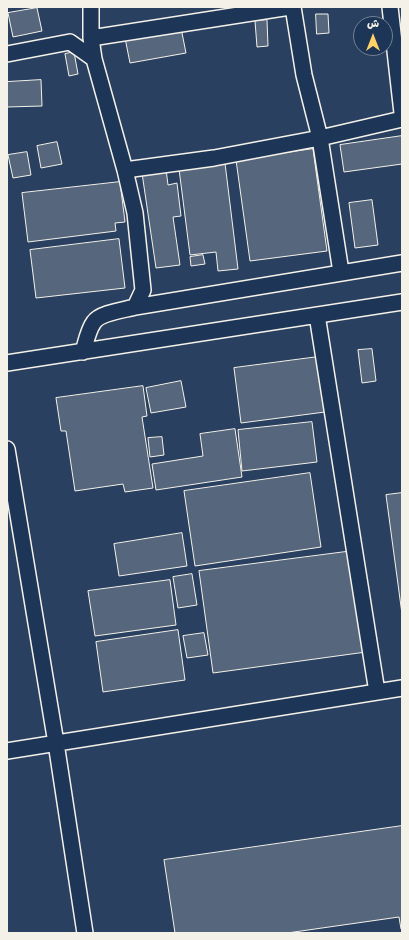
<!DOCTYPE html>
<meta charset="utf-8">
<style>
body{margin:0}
#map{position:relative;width:409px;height:940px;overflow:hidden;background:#2a4060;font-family:"Gochi Hand","Playpen Sans Arabic",sans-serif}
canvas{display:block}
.frame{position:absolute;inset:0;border:8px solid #f4f1e8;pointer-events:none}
.north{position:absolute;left:353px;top:16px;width:40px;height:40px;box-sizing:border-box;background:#1d3557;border:1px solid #738091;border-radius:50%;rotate:0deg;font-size:11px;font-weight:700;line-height:16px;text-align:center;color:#f4f1e8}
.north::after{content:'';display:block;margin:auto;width:14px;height:18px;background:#ffd166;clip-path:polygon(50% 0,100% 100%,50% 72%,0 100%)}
</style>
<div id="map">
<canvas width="409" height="940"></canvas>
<div class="frame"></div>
<div class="north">ش</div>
</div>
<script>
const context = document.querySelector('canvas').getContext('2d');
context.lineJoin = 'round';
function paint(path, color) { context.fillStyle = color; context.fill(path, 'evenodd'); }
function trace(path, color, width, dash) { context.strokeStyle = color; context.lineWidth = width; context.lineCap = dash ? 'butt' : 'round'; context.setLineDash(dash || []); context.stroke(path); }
const building = new Path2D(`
 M37,8L42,31L13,37L8,13Z
 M316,14H328L329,33L317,34Z
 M267,20L268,46L257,47L255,21Z
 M181,28L186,53L130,63L125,38Z
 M74,52L78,74L69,76L65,54Z
 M41,80L42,106L7,107V82Z
 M402,136V164L344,172L340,145Z
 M57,142L62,164L41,168L37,146Z
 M313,149L327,251L250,261L236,160Z
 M27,152L31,175L13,178L8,155Z
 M225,163L238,269L218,271L216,252L190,255L179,169Z
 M166,169L168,185L177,183L181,216L173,217L180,265L156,268L142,173Z
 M120,182L125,222L115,223L116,231L28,242L22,193Z
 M372,200L378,245L355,248L349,203Z
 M119,239L125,288L36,298L30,250Z
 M203,255L205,264L191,266L190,257Z
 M372,349L376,381L362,383L358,350Z
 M318,357L325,412L241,423L234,368Z
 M181,381L186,407L151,413L146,388Z
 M143,386L147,416L142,417L153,488L125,492L123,484L75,491L66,431H61L56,398Z
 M312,422L317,462L242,471L238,430Z
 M235,429L242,477L156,490L152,464L203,456L200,434Z
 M162,437L164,455L150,457L148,438Z
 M310,473L321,547L195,566L184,491Z
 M402,493V614L386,495Z
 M182,533L187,566L119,576L114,544Z
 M353,551L366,652L213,673L199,571Z
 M192,574L197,605L178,608L173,577Z
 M170,580L176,625L95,636L88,591Z
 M178,630L185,680L103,692L96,642Z
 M204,633L208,655L187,658L183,636Z
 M402,826V929H401L399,917L287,933H175L164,860Z`);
paint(building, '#56677d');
trace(building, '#f4f1e8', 1);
const minor = new Path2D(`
 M91,7V38L94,59L125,170L135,213L143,290L135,307
 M293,7L304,75L320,138L341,272
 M390,7L402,113
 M91,38L290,7
 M7,54L70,42L94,59
 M125,170L214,158L320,138L402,119
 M317,315L377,692
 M83,352C86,342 88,330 94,322C100,313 124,310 135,307L402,263
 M7,363L402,302
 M7,449L56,743L85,933
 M7,751L402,688`);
trace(minor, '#f4f1e8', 18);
trace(minor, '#1d3557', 15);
</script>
